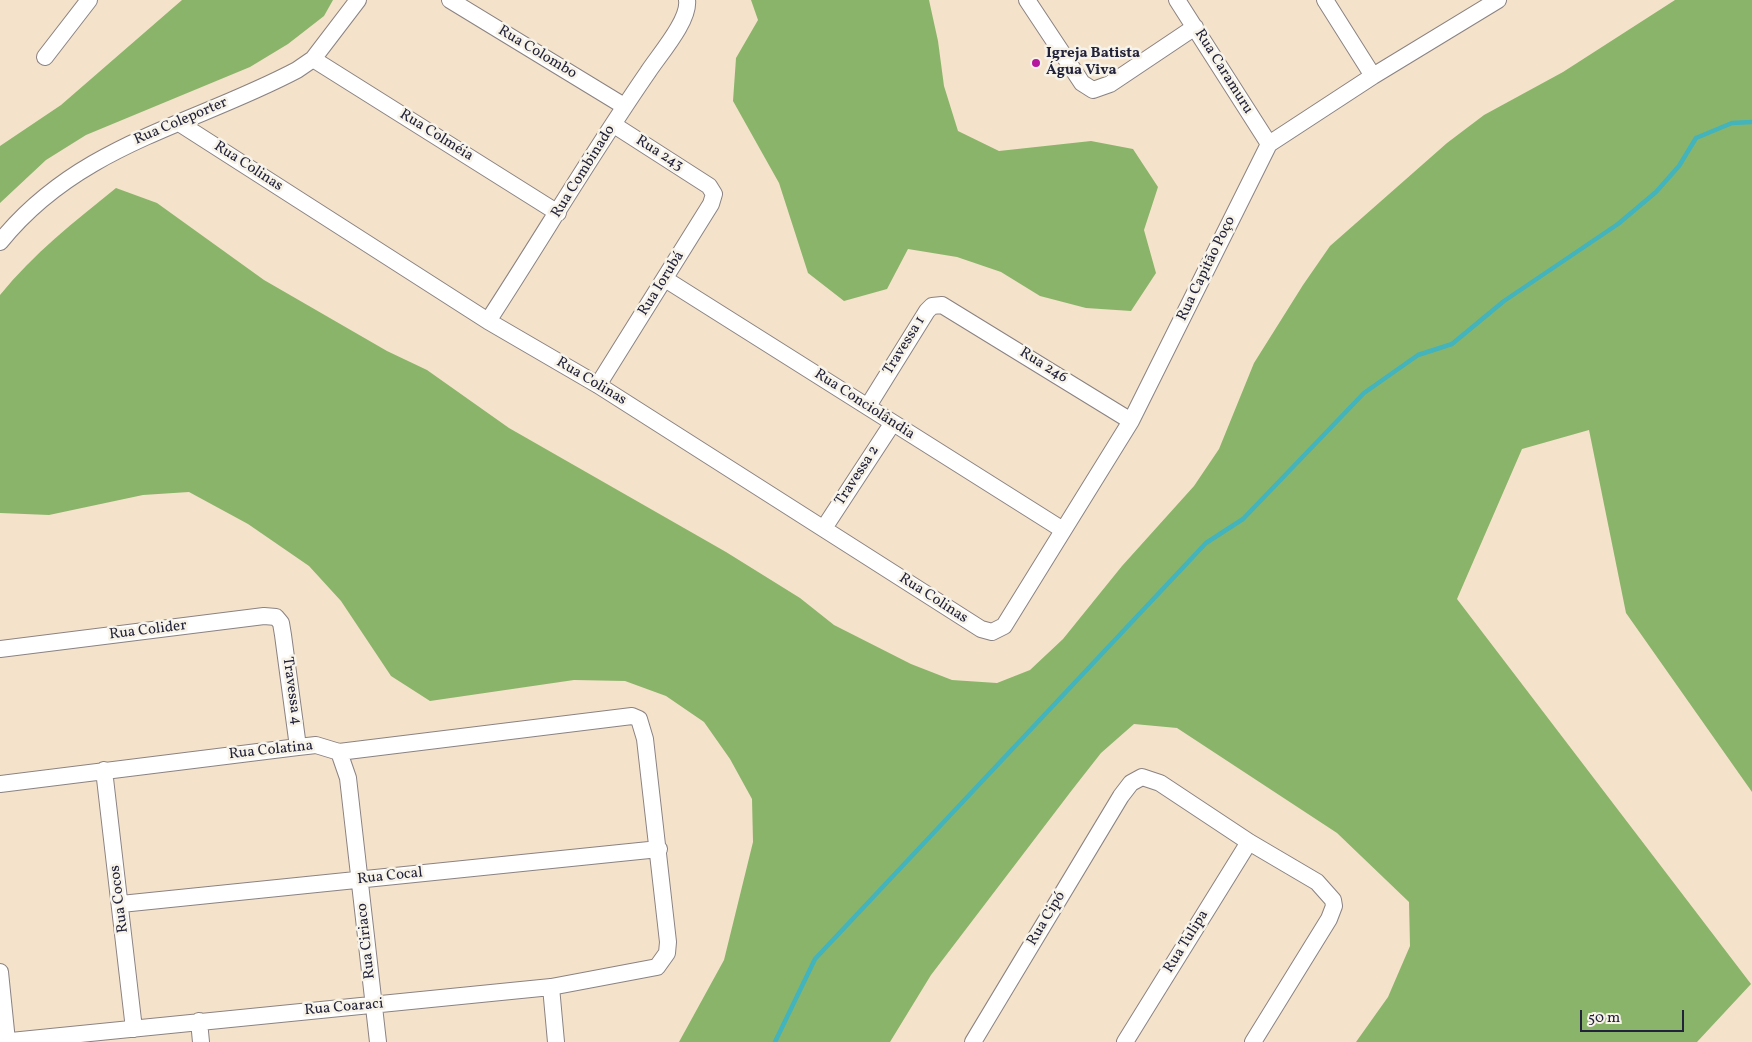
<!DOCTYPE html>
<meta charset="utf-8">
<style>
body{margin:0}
#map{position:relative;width:1752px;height:1042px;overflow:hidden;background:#f4e3ca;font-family:Vollkorn,serif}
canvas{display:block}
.scale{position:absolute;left:1580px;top:1010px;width:104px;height:22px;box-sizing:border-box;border:2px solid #22223b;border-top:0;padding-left:6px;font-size:15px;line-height:18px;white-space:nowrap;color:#22223b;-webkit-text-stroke:4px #f7f3e8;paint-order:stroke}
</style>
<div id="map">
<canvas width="1752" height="1042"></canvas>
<div class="scale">50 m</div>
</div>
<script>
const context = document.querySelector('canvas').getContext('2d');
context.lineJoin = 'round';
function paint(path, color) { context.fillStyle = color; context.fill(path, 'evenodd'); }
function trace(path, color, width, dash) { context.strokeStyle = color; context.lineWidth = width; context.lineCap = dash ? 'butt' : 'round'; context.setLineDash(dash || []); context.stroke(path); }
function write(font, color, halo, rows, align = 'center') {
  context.font = font + ' Vollkorn,serif'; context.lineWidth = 5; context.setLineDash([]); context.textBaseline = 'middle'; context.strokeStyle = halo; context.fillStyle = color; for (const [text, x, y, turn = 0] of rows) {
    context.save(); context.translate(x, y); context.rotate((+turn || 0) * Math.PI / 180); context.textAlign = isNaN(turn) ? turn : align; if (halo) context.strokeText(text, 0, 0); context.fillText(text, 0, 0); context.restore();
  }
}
paint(new Path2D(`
 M182,0H333L324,16L288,44L250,67L86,135L46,160L0,203V146L61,105Z
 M751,0H929L938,41L944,86L958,131L999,151L1091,141L1133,149L1158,187L1144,230L1156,273L1131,311L1086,308L1040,296L1001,272L957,257L908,249L887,289L844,301L808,273L779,183L733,101L736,58L758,20Z
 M1675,0H1752V792L1626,613L1589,430L1522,449L1457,599L1751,984L1697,1042H1356L1388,997L1410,946L1409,902L1337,833L1177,728L1134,724L1101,753L1072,790L931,975L890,1042H679L724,960L753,842L752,799L730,759L704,722L666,696L625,681L574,680L430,701L391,676L341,601L309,566L248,524L189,492L143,495L49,515L0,513V295C33,254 75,221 116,188L157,203L264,280L387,351L427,370L509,428L726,552L800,598L834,625L911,664L952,680L997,683L1030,670L1063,639L1122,566L1194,486L1219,449L1254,363L1303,285L1330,246L1447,143L1484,115L1563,72Z`), '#8bb46b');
trace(new Path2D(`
 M775,1042L815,959L1206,543L1243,519L1364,393L1418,355L1452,344L1504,301L1618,224L1656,192L1679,166L1696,138L1732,123L1752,122`), '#43b3bc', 4.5);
const street = new Path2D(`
 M450,0L624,106
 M1027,0L1082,83L1093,90L1110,84L1195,27
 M1177,0L1269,144
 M1325,0L1373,76
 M45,57L89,0
 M313,59L558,213
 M179,123L488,321L598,385L981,629L992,632L1004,626L1131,421L1269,144L1373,76L1498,0
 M0,242C79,144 191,126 297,70L313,59L358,0
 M665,279L1063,530
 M488,321C542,238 592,153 648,72C659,55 690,20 687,0
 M598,385L711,204L714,194L709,186L614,125
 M868,406L927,311L932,306L942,305L1131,421
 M824,528L892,424
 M0,649L264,616L276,617L281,623L283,635L298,747
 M339,752L348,778L378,1042
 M104,770L134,1029
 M0,784L298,747L316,745L339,752L632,716L639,719L645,739L668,942L667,953L657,967L551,987L0,1042
 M121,904L659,849
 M0,972L7,1041
 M551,987L556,1042
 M199,1021L201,1042
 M973,1042L1121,796L1131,783L1142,777L1160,783L1249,842L1317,882L1333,900L1334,906L1329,919L1253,1042
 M1125,1042L1249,842`);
trace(street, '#8b8282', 18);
trace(street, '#fff', 16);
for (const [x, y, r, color] of [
 [1036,63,5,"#b5179e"]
]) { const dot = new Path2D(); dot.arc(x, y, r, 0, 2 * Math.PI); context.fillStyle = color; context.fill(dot); trace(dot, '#f7f3e8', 2); }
write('15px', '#22223b', '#f7f3e8', [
 ["Rua Colombo",537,53,31],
 ["Rua Caramuru",1223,72,58],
 ["Rua Coleporter",181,122,-23],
 ["Rua Colméia",436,136,32],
 ["Rua 243",659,154,32],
 ["Rua Colinas",248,167,33],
 ["Rua Combinado",584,172,-58],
 ["Rua Capitão Poço",1207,269,-64],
 ["Rua Iorubá",662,284,-58],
 ["Travessa 1",905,346,-58],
 ["Rua 246",1043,366,32],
 ["Rua Colinas",591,382,31],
 ["Rua Conciolândia",864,405,33],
 ["Travessa 2",858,476,-57],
 ["Rua Colinas",933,599,33],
 ["Rua Colider",148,631,-7],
 ["Travessa 4",291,691,82],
 ["Rua Colatina",271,751,-6],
 ["Rua Cocal",390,877,-6],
 ["Rua Cocos",120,899,-97],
 ["Rua Cipó",1047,919,-59],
 ["Rua Ciriaco",367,941,-96],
 ["Rua Tulipa",1187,942,-58],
 ["Rua Coaraci",344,1008,-5]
]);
write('bold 15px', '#22223b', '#f7f3e8', [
 ["Igreja Batista",1046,54],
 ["Água Viva",1046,71]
], 'left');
</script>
